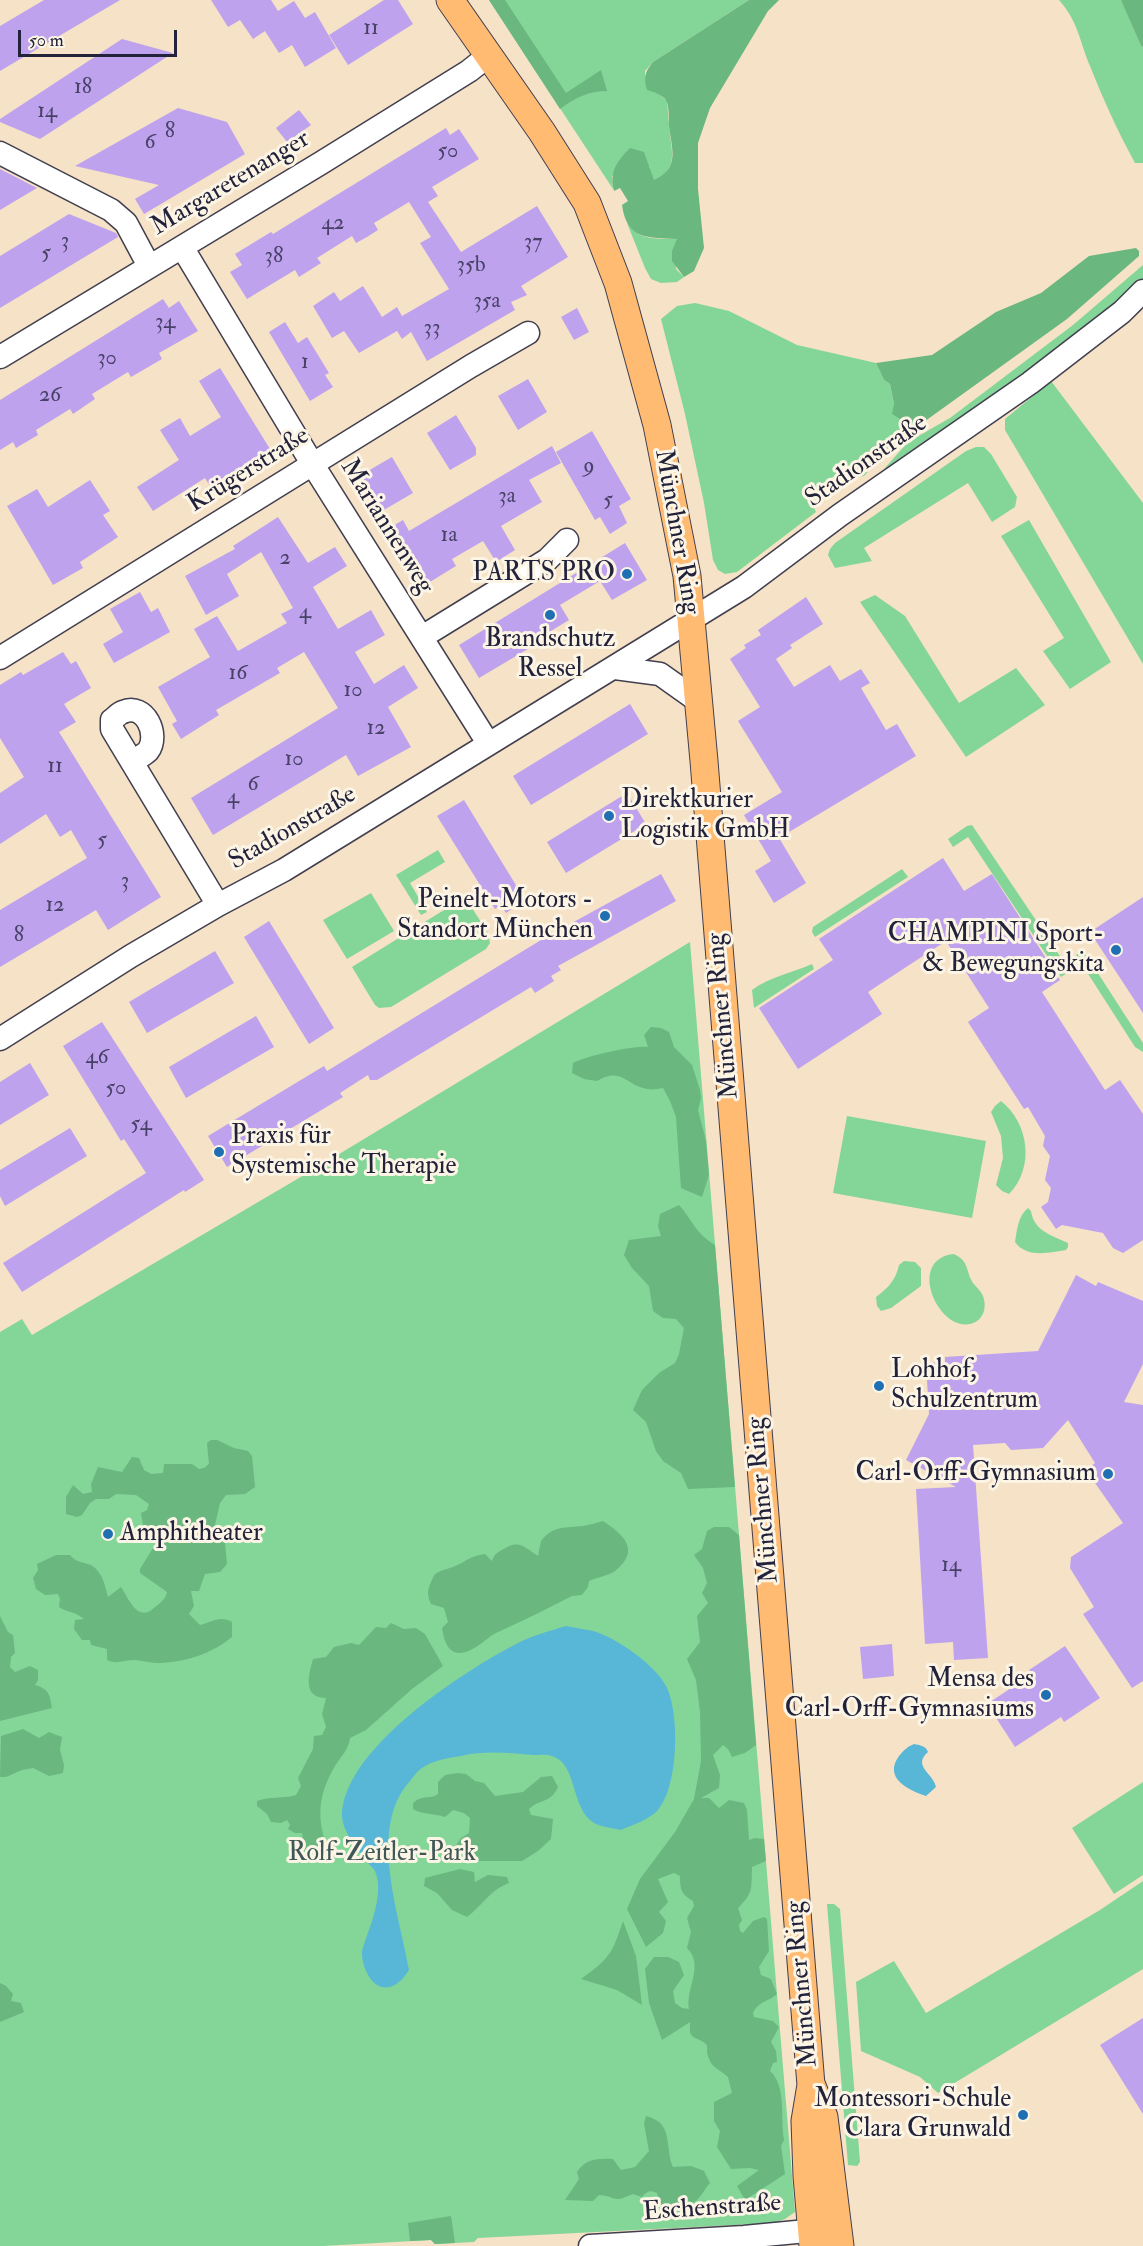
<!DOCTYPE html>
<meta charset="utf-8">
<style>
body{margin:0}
#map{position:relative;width:1143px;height:2246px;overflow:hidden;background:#f6e2c6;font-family:"IM FELL Double Pica",serif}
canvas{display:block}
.scale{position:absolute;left:18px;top:30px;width:159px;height:27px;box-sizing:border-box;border:3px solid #22223b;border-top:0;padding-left:8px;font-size:18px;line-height:21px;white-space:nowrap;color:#22223b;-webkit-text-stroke:4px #fcf5e5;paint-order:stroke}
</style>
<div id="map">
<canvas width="1143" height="2246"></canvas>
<div class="scale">50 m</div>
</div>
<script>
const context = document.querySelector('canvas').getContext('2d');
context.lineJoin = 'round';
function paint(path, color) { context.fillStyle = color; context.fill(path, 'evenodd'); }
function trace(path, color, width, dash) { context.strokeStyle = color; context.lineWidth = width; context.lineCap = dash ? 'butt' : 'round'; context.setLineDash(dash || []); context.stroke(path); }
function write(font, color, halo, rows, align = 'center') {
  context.font = font + ' "IM FELL Double Pica",serif'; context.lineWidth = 6; context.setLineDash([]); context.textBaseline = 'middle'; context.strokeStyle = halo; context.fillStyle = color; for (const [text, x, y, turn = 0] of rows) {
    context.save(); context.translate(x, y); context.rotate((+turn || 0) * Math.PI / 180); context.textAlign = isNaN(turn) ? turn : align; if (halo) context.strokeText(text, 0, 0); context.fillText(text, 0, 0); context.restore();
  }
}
paint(new Path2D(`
 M489,0H749L653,62L645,71V81L667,101C668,112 669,124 670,135C673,157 676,169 654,181L650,175V167L612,176L613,189Z
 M1059,0H1121L1124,6L1141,46L1143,47V163H1135C1118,132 1103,99 1090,66C1079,40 1079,23 1059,0Z
 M627,223C640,242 658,238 678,239L676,269L684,277L677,282L661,283L651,279L645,268Z
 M1143,265V280L1097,323L900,462L884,469L908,442L950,418L1073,325Z
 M695,303L729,311L797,345L876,363L884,380L890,384L894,404L902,420L921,424L889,449L864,476L844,481L837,474L825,483L828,489L819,488L809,497L816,512L737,572L725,574L718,570L713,560L704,503L685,414L661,319L677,306Z
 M1051,381L1143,503V664L1005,430V419Z
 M976,447H984L991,454L1017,497L1015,507L992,522L968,483L864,548L872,561L835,568L828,555L830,549L835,543L966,451Z
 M1029,520L1111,662L1070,689L1043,651L1064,638L1001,536Z
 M875,595L905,616L959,703L1016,668L1045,705L966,757L860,602Z
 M972,825L1070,971L1061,977L968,837L953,847L948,839L967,826Z
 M438,850L445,862L410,883L427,912L421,915L396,875Z
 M902,869L908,877L815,937L812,932L813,927Z
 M371,893L394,931L347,959L323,920Z
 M465,897L488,933L490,943L486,949L391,1007L379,1008L375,1005L352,967Z
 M690,942L795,2212L785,2219L774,2223L478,2238L474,2242L435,2244L431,2240L323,2246H0V1332L22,1319L32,1335L316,1168Z
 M1083,950L1143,1043V1052L1135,1047L1076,955Z
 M812,964L814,969L754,1008L752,990C769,977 792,973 812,964Z
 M1001,1101C1029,1123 1035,1168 1009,1194L1002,1191L996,1185L1003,1158L1001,1136L991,1112L995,1106Z
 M847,1116L986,1141L972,1218L833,1193Z
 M1028,1208L1031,1211C1034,1231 1051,1235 1068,1243V1247L1066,1250C1049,1253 1026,1258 1015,1242C1017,1230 1018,1216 1028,1208Z
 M954,1254C970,1262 965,1270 973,1283C976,1287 980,1290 982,1294C988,1306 984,1321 970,1324C938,1331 906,1259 954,1254Z
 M904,1261L915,1262L921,1268V1286L891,1308L881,1311L877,1306L876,1297C888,1288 896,1280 899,1265Z
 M1143,1782V1875L1114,1894L1072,1828Z
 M1143,1881V1969L938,2093L920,2077L861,2051L856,1982L894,1961L926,2013L1100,1910Z
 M827,1904H834L840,1909L860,2162L857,2166L848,2165Z`), '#83d698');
paint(new Path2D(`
 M489,0H505L566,93L601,70L607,91C588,91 575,98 560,109Z
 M749,0H779L768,11L710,108L698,143V189L704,248L694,271L684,277L672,261V251L677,239C648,237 627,241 622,205L628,201L620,188L614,191C609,172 617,161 630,148L644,152L654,180C680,168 672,150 669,126C669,119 669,109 667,102C664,95 654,92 647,90C643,77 645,72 653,62Z
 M1121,0H1143V47L1141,46Z
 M1136,248L1139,251V256L1067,319L921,424L902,420L892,414L894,404L890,384L884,380L876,363L932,355L996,312L1041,293L1089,256Z
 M651,1027L661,1028L669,1032L674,1047L692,1065L700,1090L701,1098L698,1110L706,1141L709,1175L702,1197L681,1188L676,1117L670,1101L663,1088C658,1089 652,1090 648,1089C626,1086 622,1066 597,1081L584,1079L572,1073L573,1063C586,1056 634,1045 648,1047L644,1035Z
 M679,1205C694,1222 695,1233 715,1245L735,1487L688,1489L681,1473L663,1461L656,1451L646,1422L633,1410L642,1390L659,1373L675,1363L679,1354L684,1328L676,1319L663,1318L653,1311L649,1286L632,1268L624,1255L629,1240L661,1236L658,1226L660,1214Z
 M211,1440H217L234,1448L248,1451L252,1456L255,1487L245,1494L226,1495L220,1503L215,1525L225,1542L227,1564L220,1572L205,1574L199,1591H191L194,1606L189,1614L200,1625C212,1622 220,1615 232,1622V1637C212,1654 182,1663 157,1663C149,1663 141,1660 134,1660C124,1660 116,1665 107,1660V1649L91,1645L90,1640H82L74,1629L75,1620L84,1619C75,1611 65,1612 59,1607L60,1599L58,1594L45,1595L36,1589L33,1578L38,1570L37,1564L56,1555H70C75,1561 80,1562 88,1564C102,1569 105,1585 108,1597L121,1587C129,1599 138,1624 155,1607C160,1603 166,1599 167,1592L140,1573V1569L158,1540V1535L143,1525L141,1513L147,1510L149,1504L136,1495L116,1494L109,1499H96L90,1503L82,1515L77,1517L66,1514V1497L73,1485L83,1494L92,1492L91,1484L98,1467L122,1472L132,1457L139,1458L144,1470L151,1474L163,1473L164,1464H192L199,1469L204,1468L209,1464L207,1443Z
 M603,1521C624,1535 641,1550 615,1571C608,1576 597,1577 589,1581L588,1587L582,1595L572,1596C547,1609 522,1621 496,1633C485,1639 473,1653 459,1653C446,1652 444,1638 442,1628L448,1622L444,1608L431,1604C425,1592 429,1585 435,1574C441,1570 447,1569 453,1567C466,1562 469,1556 485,1554L492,1561C494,1555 496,1553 502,1550C519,1539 523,1546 538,1556L541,1541C554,1525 565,1528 583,1526C589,1525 596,1523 603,1521Z
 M714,1527H729L739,1535L756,1745L745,1753L732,1757L728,1749L723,1745L713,1755L720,1775L719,1788L701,1798H709L719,1808L729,1800L744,1803L747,1810L749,1840L755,1838L764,1839L766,1861L752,1867C751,1889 754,1892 738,1908L742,1920L739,1925L740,1931L743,1933L753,1921L764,1917L767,1919L769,1951L759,1967L761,1975L771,1979L777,1994C768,2002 759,2001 753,2013L754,2017L773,2021L779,2027L771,2042L776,2051L777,2062L773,2063L770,2071C787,2086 780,2120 784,2140L781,2146L785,2174L745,2200L737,2186L759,2170L750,2168L731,2169L717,2147L720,2131L714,2121V2102L732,2093L728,2077C723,2072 713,2068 710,2061C702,2044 716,2047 693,2037L690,2033V2022L662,2040L649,2003L645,1969L654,1957H668L679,1962L684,1975L673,1991L675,2003L682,2008L689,2009C685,1989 705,1966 687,1948L691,1932L687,1918L694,1906L693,1901C681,1894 680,1889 680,1876L674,1873L658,1879L668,1902L659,1912L666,1921L663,1933L646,1947L627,1909L640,1879L675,1832L694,1799L701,1761L700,1712L696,1680L687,1659L700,1642L697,1616L708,1603L702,1593L707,1583L703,1568L694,1555L702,1549L707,1531Z
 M0,1616L8,1632L13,1635L15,1653L11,1657L10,1667L15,1672L30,1666L38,1670V1680L35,1685C49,1689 50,1695 52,1708L0,1721Z
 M391,1623L404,1629L416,1628L425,1634L443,1666L412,1689L366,1730L350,1738C348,1751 341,1756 335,1766C315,1800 317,1824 332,1860L328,1863L317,1860L315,1854L305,1852L301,1847L303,1839L302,1833H295L288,1829L290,1825L287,1820L281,1823L271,1822L267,1814L257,1806V1801C270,1796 283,1799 296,1795L301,1786L298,1778L313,1749L314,1736L322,1735L326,1727L322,1714L326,1698C303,1698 308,1676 313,1659L326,1657L334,1647L351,1643L359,1645L376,1627L386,1628Z
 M23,1729L39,1738L49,1732L62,1737L60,1750L64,1765L63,1773L49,1776L33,1768L22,1770L6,1777H0L1,1736Z
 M458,1773L466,1774L475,1781L484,1783L495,1796L523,1792L541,1777L552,1776L558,1787C550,1804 541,1798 529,1809L531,1815L553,1819L551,1839L538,1851L522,1861H455L454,1848L461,1838L469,1833L470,1818L464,1813L453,1810L445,1817C434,1813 423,1815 413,1809V1803C423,1794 430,1800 438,1794V1782L445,1775Z
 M460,1869L474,1872L475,1882L488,1875L507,1877L509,1883C490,1890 483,1905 467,1917L452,1910L437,1893L424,1886L425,1878Z
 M623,1921L636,1956L642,2005L617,1990L581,1979C610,1958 612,1954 623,1921Z
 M0,1983L6,1986L13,1994L11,2001L21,2003L24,2012L0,2022Z
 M646,2116C675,2123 664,2147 673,2167L691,2166L704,2171L710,2183C705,2188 703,2194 698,2199C689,2208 671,2206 660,2205L657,2193C650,2190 647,2191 642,2197L633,2194C610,2204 618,2196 599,2195L593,2201L565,2200L579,2179L577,2172C585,2159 598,2158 613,2159L621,2170L635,2167L649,2151L644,2124Z
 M451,2216L455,2243L435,2244L431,2240L410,2241L408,2223Z`), '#6ab780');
paint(new Path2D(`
 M566,1626C575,1628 584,1629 593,1631C617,1638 654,1664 666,1686C680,1712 679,1788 657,1811C648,1820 632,1825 621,1830C613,1828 601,1827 594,1823C570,1808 578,1764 552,1756C547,1754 539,1755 534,1755C510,1753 485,1750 461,1756C449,1758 433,1760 422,1768C417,1771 413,1777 410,1781C367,1828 400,1915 409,1970C406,1974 403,1979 399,1982C377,2000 361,1970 362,1951C369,1928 385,1894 375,1871C372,1866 366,1862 363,1857C355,1846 343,1831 342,1817C341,1750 465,1670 518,1643C533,1635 550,1631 566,1626Z
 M914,1744C920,1745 926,1746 928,1752C912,1766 933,1773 936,1787L926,1796C908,1790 883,1778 899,1756C904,1750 907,1747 914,1744Z`), '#58b6d6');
paint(new Path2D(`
 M44,0H120L0,71V26Z
 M211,0H271L278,11L294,1L305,18L315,12L336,48L305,67L292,45L279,53L265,31L253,39L240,20L228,27Z
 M384,0H398L413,24L348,65L329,35Z
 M122,39L173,53L40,139L0,122V119Z
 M178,108L227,122L245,154L144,214L135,199L159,185L75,166Z
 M299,110L311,125L287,142L276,128Z
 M446,128L450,135L459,129L479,159L432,187L438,196L428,202L461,252L537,206L568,257L521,286L527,295L511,302L515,310L427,361L411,332L402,339L397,331L359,353L344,331L332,338L313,306L334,292L340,301L363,286L382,317L397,307L402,316L449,289L420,243L431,237L409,202L374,223L378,230L367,237L356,243L352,236L317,258L321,263L299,277L295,270L247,299L230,272L242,265L235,254L271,232L273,234Z
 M0,169L37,188L0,210Z
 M69,214L116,233L118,237L0,308V256Z
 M163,299L169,308L179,301L198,331L159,353L162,359L131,377L128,372L92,394L95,399L73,414L70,409L36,430L38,435L16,448L13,442L0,450V400Z
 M577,308L589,332L574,340L561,317Z
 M285,322L298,343L307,337L329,373L325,375L333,387L310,401L269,332Z
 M220,368L270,449L210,486L205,478L153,511L137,487L179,460L160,430L180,418L190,436L221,417L199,381Z
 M528,379L547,412L518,430L498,396Z
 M456,415L476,448V455L450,470L427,433Z
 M592,431L631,499L619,506L627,523L610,534L600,517L595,520L556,452Z
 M552,446L561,463L529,480L542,502L501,526L515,550L496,562L483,541L452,559L456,566L420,588L386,530L403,520L409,531Z
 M392,457L413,493L382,511L361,475Z
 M90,480L110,511L103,515L118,537L80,562L83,568L53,585L7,506L37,489L48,507Z
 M278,517L308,563L335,547L347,566L313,587L338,629L371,610L385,635L355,652L374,684L404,665L418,688L388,707L411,747L358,776L346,755L213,835L191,798L338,708L304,652L277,668L280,673L216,710L219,715L181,739L172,724L177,721L158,687L210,657L194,629L217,616L238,651L287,623L281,614L293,608L261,552L227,574L239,596L206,615L185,576L235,549L233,546Z
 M625,543L647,580L612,600L600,581L560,605L569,620L536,640L538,643L479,678L459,645Z
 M140,592L151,612L158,608L170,632L114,663L103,644L123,632L110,609Z
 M806,597L823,624L790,645L792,648L776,659L794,687L830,665L840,681L861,669L870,683L861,688L886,730L897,724L916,756L779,838L806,883L774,903L755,871L771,861L744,815L782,792L738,721L760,707L730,659L746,648L744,645L761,635L758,630Z
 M63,652L71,664L76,661L91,688L64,704L76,722L59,732L161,897L108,930L96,910L0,967V910L87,858L71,830L60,837L46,814L0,844V793L24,777L0,738V685L21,672L23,675Z
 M630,704L648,734L531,805L513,776Z
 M627,793L646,824L566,873L547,842Z
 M464,800L525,900L506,913L501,905L495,909L437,816Z
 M943,858L964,891L992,874L1060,980L1042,992L1105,1090L1120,1080L1143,1114V1240L1123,1253L1113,1248L1103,1233L1062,1225L1056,1229L1041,1207L1048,1202L1051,1188L1045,1180L1050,1156L1043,1146L1045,1136L1028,1107L1024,1109L968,1022L989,1008L946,941L868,992L882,1014L798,1069L759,1008L833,960L819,939Z
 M661,874L676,901L558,966L561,970L551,976L554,981L535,993L531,987L377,1080H370L368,1075L340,1093L343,1097L227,1167L208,1136L324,1066L327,1071L541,940Z
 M1143,897V1013L1090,932Z
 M269,921L334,1028L309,1044L244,937Z
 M215,951L234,983L147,1033L129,1002Z
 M256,1016L274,1047L186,1098L169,1067Z
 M102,1022L204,1180L185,1192L184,1190L22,1292L3,1263L146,1173L124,1139L121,1141L63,1046Z
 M30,1063L49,1095L0,1125V1082Z
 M70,1128L87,1156L5,1206L0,1196V1170Z
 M1076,1275L1096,1286L1098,1282L1143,1301V1364L1124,1402L1143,1405V1681L1132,1688L1083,1614L1094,1607L1070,1568L1071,1557L1123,1523L1086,1470L1095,1463L1068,1420L1043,1448L1011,1450L1005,1443L973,1445L988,1658L954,1660L953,1642L925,1644L916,1489L956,1487L906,1460L929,1414L926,1363L945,1362V1357L1038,1351Z
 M892,1644L894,1676L863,1679L860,1647Z
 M1065,1646L1100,1698L1064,1722L1061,1717L1015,1747L987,1704L1032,1674L1029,1670Z
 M1143,2018V2114L1100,2045Z`), '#bea2ee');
const minor = new Path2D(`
 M0,153L111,210L126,223L149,266
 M182,247L313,465L488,743
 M0,357L321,163L469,71L488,56
 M422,637L547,560L567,540
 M0,658L471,366L528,333
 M615,668L660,674L698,701
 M132,762C136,759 144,755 148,751C160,735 145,702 123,712C119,713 115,718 112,720V729L218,905
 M0,1039L131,956L218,905L284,870L744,587L840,515L1030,383L1122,312L1143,291
 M590,2246L744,2237L828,2229`);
const major = new Path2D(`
 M450,0L542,132L587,203L618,283L657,425L687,576L704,761L811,2085L805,2121L807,2176L813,2246
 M812,2086L824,2117L840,2246`);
trace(minor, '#423f50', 25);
trace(major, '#423f50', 29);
trace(minor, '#fff', 22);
trace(major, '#ffbb71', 27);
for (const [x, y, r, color] of [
 [627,574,6,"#1f6fb2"],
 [550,615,6,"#1f6fb2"],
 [609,816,6,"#1f6fb2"],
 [605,916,6,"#1f6fb2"],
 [1116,950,6,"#1f6fb2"],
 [219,1152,6,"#1f6fb2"],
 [879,1386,6,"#1f6fb2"],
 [1108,1474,6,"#1f6fb2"],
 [108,1534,6,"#1f6fb2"],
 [1046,1695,6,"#1f6fb2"],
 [1023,2115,6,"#1f6fb2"]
]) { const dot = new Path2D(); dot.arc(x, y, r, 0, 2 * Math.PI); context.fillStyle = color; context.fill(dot); trace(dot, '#fcf5e5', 2); }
write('22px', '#494268', null, [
 ["11",371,29],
 ["18",83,88],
 ["14",47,112],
 ["8",170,132],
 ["6",150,143],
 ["50",448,152],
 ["42",333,224],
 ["3",65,242],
 ["37",533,243],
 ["5",46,254],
 ["38",274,257],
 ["35b",471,266],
 ["35a",487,302],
 ["34",165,323],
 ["33",432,329],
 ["30",107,359],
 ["1",305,363],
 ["26",50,396],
 ["9",589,467],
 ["3a",507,497],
 ["5",608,501],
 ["1a",449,536],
 ["2",285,559],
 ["4",305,613],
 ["16",238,674],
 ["10",353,691],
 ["12",376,729],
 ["10",294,760],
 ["11",55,767],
 ["6",253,785],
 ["4",233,798],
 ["5",102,841],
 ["3",125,882],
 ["12",55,906],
 ["8",19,936],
 ["46",97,1058],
 ["50",116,1089],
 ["54",141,1125],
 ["14",951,1566]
]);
write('26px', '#22223b', '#fcf5e5', [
 ["Margaretenanger",231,184,-31],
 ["Stadionstraße",867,462,-35],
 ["Krügerstraße",249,471,-32],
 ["Mariannenweg",386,527,58],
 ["Münchner Ring",676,532,80],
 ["Stadionstraße",293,829,-30],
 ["Münchner Ring",724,1016,-95],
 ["Münchner Ring",764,1500,-95],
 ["Münchner Ring",803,1984,-95],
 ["Eschenstraße",712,2209,-4]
]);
write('26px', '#22223b', '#fcf5e5', [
 ["PARTS PRO",615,574],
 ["Brandschutz",550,640,"center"],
 ["Ressel",550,670,"center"],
 ["Direktkurier",621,801,"left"],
 ["Logistik GmbH",621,831,"left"],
 ["Peinelt-Motors -",593,901],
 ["Standort München",593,931],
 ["CHAMPINI Sport-",1104,935],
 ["& Bewegungskita",1104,965],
 ["Praxis für",231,1137,"left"],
 ["Systemische Therapie",231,1167,"left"],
 ["Lohhof,",891,1371,"left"],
 ["Schulzentrum",891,1401,"left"],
 ["Carl-Orff-Gymnasium",1096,1474],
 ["Amphitheater",120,1534,"left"],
 ["Mensa des",1034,1680],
 ["Carl-Orff-Gymnasiums",1034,1710],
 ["Montessori-Schule",1011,2100],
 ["Clara Grunwald",1011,2130]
], 'right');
write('26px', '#3f5857', '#fcf5e5', [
 ["Rolf-Zeitler-Park",382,1854]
]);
</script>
